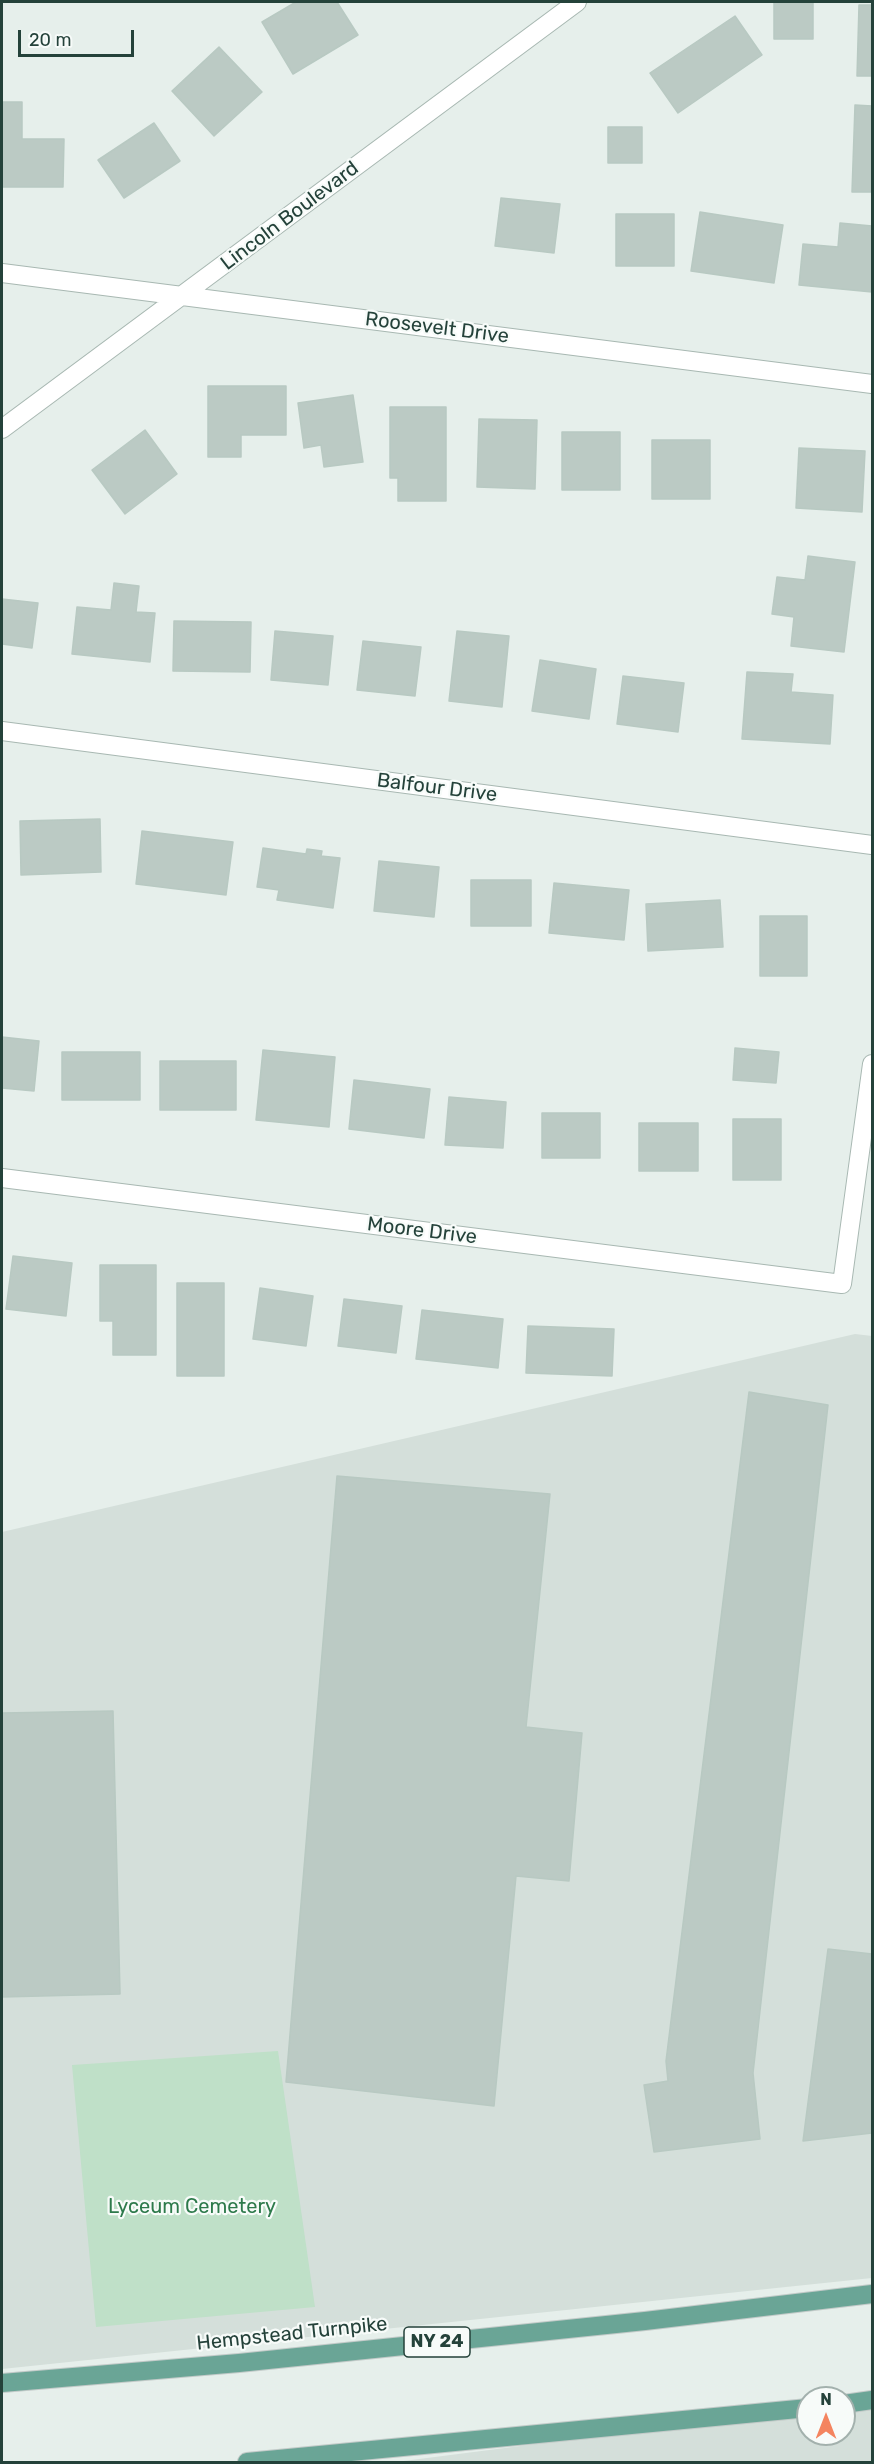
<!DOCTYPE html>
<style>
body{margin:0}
#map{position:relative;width:874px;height:2464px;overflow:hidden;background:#e6efeb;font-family:Rubik,sans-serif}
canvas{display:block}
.frame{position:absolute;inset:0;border:3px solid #24423a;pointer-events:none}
.north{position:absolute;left:796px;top:2386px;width:60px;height:60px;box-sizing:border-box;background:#f7fbf9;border:2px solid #a3b1ad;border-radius:50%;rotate:0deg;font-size:16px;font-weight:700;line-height:24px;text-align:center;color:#24423a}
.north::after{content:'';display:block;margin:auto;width:21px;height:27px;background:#f4845f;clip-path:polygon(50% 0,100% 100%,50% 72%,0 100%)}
.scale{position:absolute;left:18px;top:30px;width:116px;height:27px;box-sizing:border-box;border:3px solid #24423a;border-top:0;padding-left:8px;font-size:18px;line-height:21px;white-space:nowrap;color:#24423a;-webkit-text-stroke:4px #f7fbf9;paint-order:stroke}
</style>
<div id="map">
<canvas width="874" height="2464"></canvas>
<div class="frame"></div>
<div class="north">N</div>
<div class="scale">20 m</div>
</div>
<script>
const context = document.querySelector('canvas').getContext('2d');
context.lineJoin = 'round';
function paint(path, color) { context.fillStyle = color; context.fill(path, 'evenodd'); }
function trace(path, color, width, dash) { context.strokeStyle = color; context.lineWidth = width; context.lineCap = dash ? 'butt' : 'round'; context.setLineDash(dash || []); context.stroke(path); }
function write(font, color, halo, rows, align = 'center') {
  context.font = font + ' Rubik,sans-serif'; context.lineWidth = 4.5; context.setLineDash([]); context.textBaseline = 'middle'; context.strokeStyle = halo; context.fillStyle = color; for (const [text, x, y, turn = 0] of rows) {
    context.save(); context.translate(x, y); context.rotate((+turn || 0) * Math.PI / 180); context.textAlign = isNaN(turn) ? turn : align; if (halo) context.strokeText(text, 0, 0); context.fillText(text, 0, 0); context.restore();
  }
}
paint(new Path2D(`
 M855,1334L872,1336V2278L2,2369V1532Z
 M872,2400V2462H396L808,2409V2434H844V2404Z`), '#d4dfda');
paint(new Path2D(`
 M278,2051L315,2307L96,2327L72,2065Z`), '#bfe0c8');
const building = new Path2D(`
 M296,2H337L358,35L293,74L262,22Z
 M774,2H813V39H774Z
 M859,5H872V76H857Z
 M735,16L762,55L678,113L650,73Z
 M219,47L262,92L214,136L172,91Z
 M2,102H22V139H64L63,187H2Z
 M855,105L872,106V192H852Z
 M154,123L180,161L124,198L98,160Z
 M608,127H642V163H608Z
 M501,198L560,204L554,253L495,246Z
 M700,212L783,225L774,283L691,271Z
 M616,214H674V266H616Z
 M840,223L872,226V292L799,285L803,244L838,247Z
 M208,386H286V435H241V457H208Z
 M353,395L363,462L324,467L321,445L304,448L298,403Z
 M390,407H446V501H398V478H390Z
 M479,419L537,420L535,489L477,487Z
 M145,430L177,474L125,514L92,470Z
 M562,432H620V490H562Z
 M652,440H710V499H652Z
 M799,448L865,451L862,512L796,508Z
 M808,556L855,562L844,652L791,646L794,617L772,614L777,577L805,580Z
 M114,583L139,586L136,612L155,613L150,662L72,654L77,607L111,610Z
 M2,599L38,603L32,648L2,644Z
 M174,621L251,622L250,672L173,671Z
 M275,631L333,636L328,685L271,680Z
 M457,631L509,636L502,707L449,701Z
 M363,641L421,647L415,696L357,690Z
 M540,660L596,669L589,719L532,711Z
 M747,672L793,674L791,692L833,695L830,744L742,739Z
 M623,676L684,683L678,732L617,724Z
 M100,819L101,872L21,875L20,821Z
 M142,831L233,842L226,895L136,884Z
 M263,848L306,854L307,849L322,851L321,856L340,858L333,908L277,900L279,890L257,887Z
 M379,861L439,867L434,917L374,911Z
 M471,880H531V926H471Z
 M554,883L629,890L624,940L549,933Z
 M720,900L723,947L648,951L646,904Z
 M760,916H807V976H760Z
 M2,1037L39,1041L34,1091L2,1088Z
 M735,1048L779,1052L776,1083L733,1080Z
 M263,1050L335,1057L329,1127L256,1120Z
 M62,1052H140V1100H62Z
 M160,1061H236V1110H160Z
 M354,1080L430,1089L424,1138L349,1129Z
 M449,1097L506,1102L503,1148L445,1145Z
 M542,1113H600V1158H542Z
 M733,1119H781V1180H733Z
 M639,1123H698V1171H639Z
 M13,1256L72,1263L66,1316L6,1309Z
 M100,1265H156V1355H113V1321H100Z
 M177,1283H224V1376H177Z
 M260,1288L313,1296L306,1346L253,1339Z
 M344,1299L402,1306L396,1353L338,1346Z
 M422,1310L503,1319L498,1368L416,1359Z
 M528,1326L614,1329L612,1376L526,1373Z
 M749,1392L828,1405L753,2073L760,2139L654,2152L644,2085L668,2081L666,2061Z
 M337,1476L550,1494L526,1727L582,1733L569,1881L516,1876L494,2106L286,2082Z
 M113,1711L120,1994L2,1997V1713Z
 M828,1949L872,1954V2133L803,2141Z`);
paint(building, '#bbcac4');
trace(building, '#b8c9c2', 1.5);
const minor = new Path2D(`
 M2,273L872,384
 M2,429L577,2
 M2,731L872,845
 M2,1178L842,1284L872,1064`);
const primary = new Path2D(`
 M2,2383L239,2363L645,2321L872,2294
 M844,2404L872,2400
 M247,2462L808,2408`);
trace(minor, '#a8b8b2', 20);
trace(primary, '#c2cac8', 20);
trace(minor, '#fff', 18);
trace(primary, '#6aa596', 18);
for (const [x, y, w] of [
 [437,2342,66]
]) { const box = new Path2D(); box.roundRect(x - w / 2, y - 15, w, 30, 4.5); context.fillStyle = '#f7fbf9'; context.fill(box); trace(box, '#24423a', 1.5); }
write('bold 18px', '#24423a', null, [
 ["NY 24",437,2342]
]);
write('20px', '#24423a', '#f7fbf9', [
 ["Lincoln Boulevard",290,216,-37],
 ["Roosevelt Drive",437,328,7],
 ["Balfour Drive",437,788,7],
 ["Moore Drive",422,1231,7],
 ["Hempstead Turnpike",292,2334,-6]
]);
write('20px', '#2d7a4b', '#f7fbf9', [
 ["Lyceum Cemetery",192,2207]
]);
</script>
